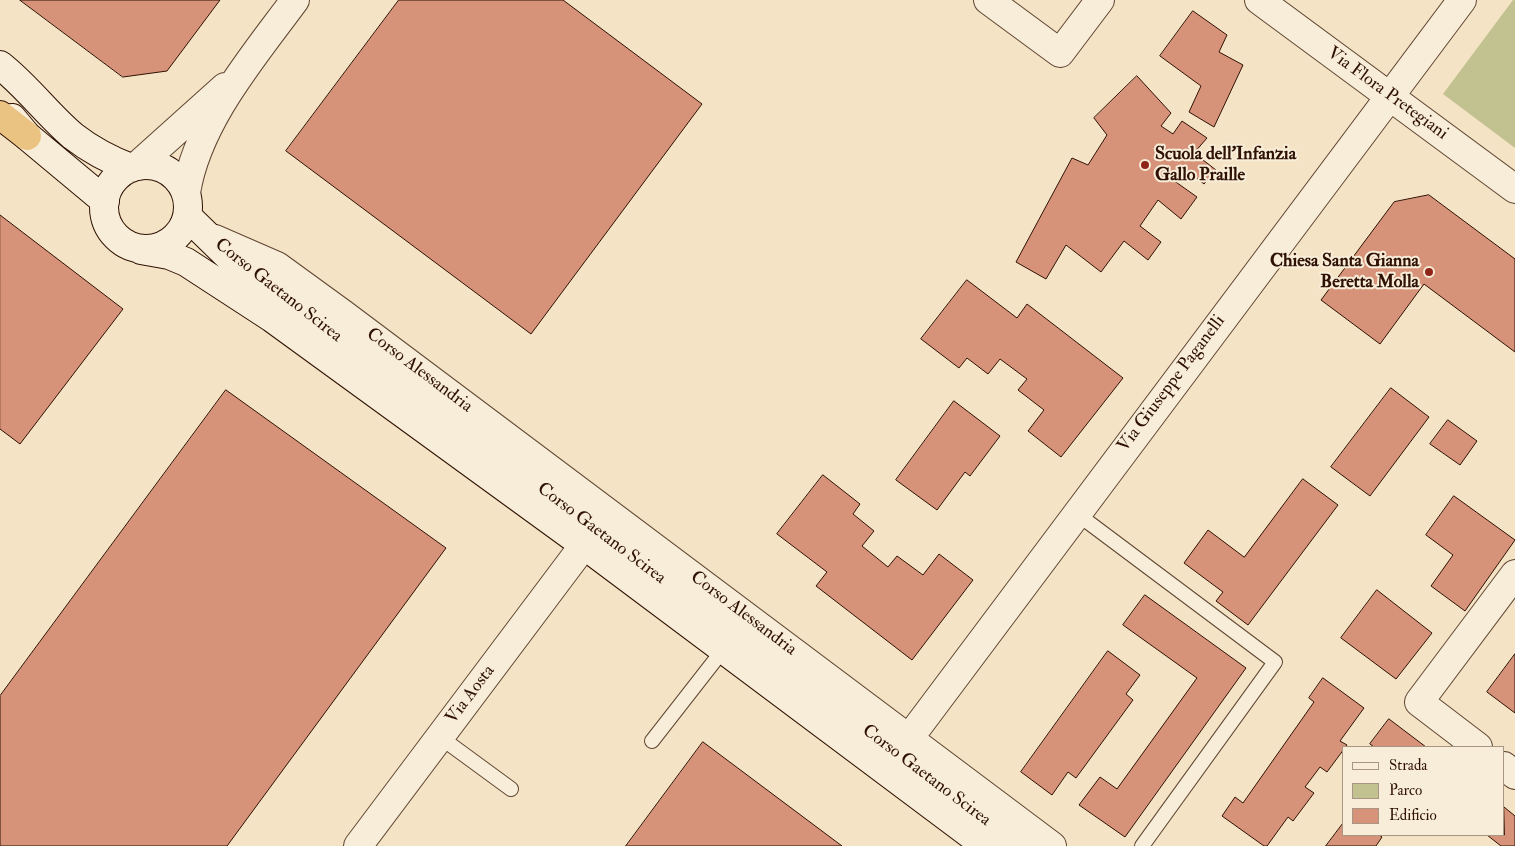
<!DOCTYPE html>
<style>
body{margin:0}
#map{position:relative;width:1515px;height:846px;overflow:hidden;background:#f4e3c4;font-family:"IM FELL Double Pica",serif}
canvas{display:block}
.legend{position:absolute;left:1342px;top:746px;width:162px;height:90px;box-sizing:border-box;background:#f8edd9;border:1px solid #a89583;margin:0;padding:6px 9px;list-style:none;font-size:15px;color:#2f1103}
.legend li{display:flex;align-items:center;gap:10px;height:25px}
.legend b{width:25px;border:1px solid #a89583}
</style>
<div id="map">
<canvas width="1515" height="846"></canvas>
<ul class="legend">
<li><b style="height:6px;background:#f8edd9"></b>Strada</li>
<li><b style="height:14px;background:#c2c190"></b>Parco</li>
<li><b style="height:14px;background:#d7937a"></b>Edificio</li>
</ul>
</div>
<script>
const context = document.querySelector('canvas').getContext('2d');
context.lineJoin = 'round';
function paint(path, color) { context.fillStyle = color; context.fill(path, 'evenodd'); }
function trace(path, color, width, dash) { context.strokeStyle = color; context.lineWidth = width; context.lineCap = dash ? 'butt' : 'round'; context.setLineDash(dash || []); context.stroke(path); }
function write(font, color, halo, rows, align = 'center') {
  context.font = font + ' "IM FELL Double Pica",serif'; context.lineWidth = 4; context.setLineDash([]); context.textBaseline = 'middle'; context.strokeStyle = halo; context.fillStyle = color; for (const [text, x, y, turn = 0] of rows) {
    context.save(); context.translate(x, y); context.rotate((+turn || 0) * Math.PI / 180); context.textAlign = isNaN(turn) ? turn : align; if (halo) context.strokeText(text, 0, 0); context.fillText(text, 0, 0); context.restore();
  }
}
paint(new Path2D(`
 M1513,0H1515V148L1443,94Z`), '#c2c190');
const building = new Path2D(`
 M20,0H220L167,71L123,77Z
 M399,0H563L702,104L531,334L286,151Z
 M1193,11L1227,35L1219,52L1243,65L1214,127L1189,112L1201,86L1160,56Z
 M1137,76L1171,113L1161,126L1173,134L1182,121L1207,138L1194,153L1216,170L1204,184L1183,167L1173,180L1197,197L1181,219L1158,200L1140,226L1161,242L1148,260L1124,241L1101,272L1066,245L1046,279L1016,262L1072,158L1088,165L1107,135L1094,118Z
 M1429,195L1515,259V352L1424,284L1380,344L1321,300L1394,202Z
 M0,215L123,309L20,444L0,429Z
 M967,280L1017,318L1027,304L1123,378L1061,457L1028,431L1044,410L1018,390L1027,379L1000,359L988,374L967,358L959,368L921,339Z
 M1391,388L1429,417L1370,496L1331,467Z
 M226,390L446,548L227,846H0V696Z
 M954,401L1000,436L970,476L965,472L937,510L896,480Z
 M1448,420L1477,441L1460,465L1430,444Z
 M823,475L860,504L853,514L874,531L862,546L888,567L897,556L923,575L939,554L973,580L912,660L816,586L827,572L777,534Z
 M1303,479L1338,505L1248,625L1216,601L1223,592L1184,563L1208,530L1244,557Z
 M1454,496L1515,540L1465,611L1431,586L1453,555L1426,535Z
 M1377,590L1432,633L1396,679L1341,638Z
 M1145,595L1246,668L1125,837L1079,805L1100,777L1117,789L1197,678L1123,625Z
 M1108,651L1140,675L1126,694L1133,700L1076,778L1068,772L1052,795L1021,772Z
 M1515,654V713L1487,692Z
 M1323,678L1364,708L1340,741L1347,745L1327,772L1320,767L1305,787L1314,793L1293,821L1288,817L1267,846H1264L1222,816L1235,797L1243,803L1314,702L1309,698Z
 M1389,719L1426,747H1374L1370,744Z
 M703,742L842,846H626Z
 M1504,807L1515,816V846H1501L1487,835H1504Z
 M1344,822V835H1379L1382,837L1376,846H1326Z`);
paint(building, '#d7937a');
trace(building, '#2f1103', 1);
const lane = new Path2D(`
 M1076,513L1275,662L1142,846
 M440,737L511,789
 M652,741L723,650`);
const street = new Path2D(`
 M988,0L1060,53L1100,0
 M1259,0L1515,189
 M137,166L225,87
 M186,193C197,122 253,57 295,0
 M215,239L277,266L343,314L1052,846
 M1478,747L1419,702L1515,574
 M898,753L1462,0
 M1504,766L1515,775
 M358,846L584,545`);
const secondary = new Path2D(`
 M0,65C27,86 47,114 73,136C91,150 110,160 131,168
 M12,118L27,136L105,201
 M104 207a42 42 0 1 1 84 0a42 42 0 1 1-84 0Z
 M188,217L228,256L1020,846
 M141,250L169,255L186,262L272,318L584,545L986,846`);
const highway = new Path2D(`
 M0,115L27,136`);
trace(lane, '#604633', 16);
trace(street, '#604633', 30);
trace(secondary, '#2f1103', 30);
trace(highway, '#2f1103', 30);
trace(lane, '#f8edd9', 14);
trace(street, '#f8edd9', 28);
trace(secondary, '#f8edd9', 28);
trace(highway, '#eac282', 28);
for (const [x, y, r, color] of [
 [1145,165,5,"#8f2418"],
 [1429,272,5,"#8f2418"]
]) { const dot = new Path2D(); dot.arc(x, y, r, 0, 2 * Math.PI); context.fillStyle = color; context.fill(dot); trace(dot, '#f8edd9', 2); }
write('18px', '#2f1103', '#f8edd9', [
 ["Via Flora Pretegiani",1387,94,36],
 ["Corso Gaetano Scirea",278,291,38],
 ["Corso Alessandria",419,371,37],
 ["Via Giuseppe Paganelli",1172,384,-53],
 ["Corso Gaetano Scirea",601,534,37],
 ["Corso Alessandria",743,614,37],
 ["Via Aosta",471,695,-53],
 ["Corso Gaetano Scirea",926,776,37]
]);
write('bold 18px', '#2f1103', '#f8edd9', [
 ["Scuola dell'Infanzia",1155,155],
 ["Gallo Praille",1155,176],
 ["Chiesa Santa Gianna",1419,262,"right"],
 ["Beretta Molla",1419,283,"right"]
], 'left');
</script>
